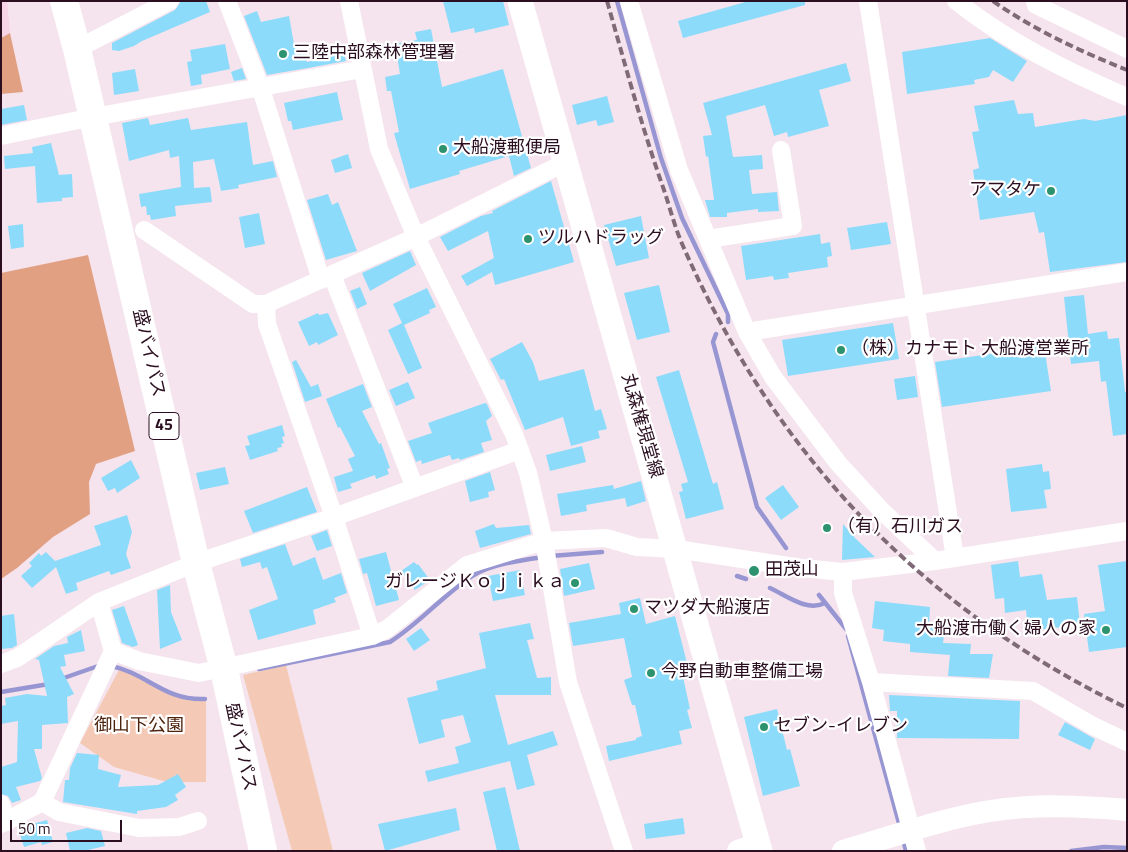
<!DOCTYPE html>
<meta charset="utf-8">
<style>
body{margin:0}
#map{position:relative;width:1128px;height:852px;overflow:hidden;background:#f5e4ed;font-family:"Titillium Web",sans-serif}
canvas{display:block}
.frame{position:absolute;inset:0;border:2px solid #2b0f20;pointer-events:none}
.scale{position:absolute;left:10px;top:820px;width:112px;height:22px;box-sizing:border-box;border:2px solid #2b0f20;border-top:0;padding-left:6px;font-size:15px;line-height:18px;white-space:nowrap;color:#2b0f20;-webkit-text-stroke:4px #fff;paint-order:stroke}
</style>
<div id="map">
<canvas width="1128" height="852"></canvas>
<div class="frame"></div>
<div class="scale">50 m</div>
</div>
<script>
const context = document.querySelector('canvas').getContext('2d');
context.lineJoin = 'round';
function paint(path, color) { context.fillStyle = color; context.fill(path, 'evenodd'); }
function trace(path, color, width, dash) { context.strokeStyle = color; context.lineWidth = width; context.lineCap = dash ? 'butt' : 'round'; context.setLineDash(dash || []); context.stroke(path); }
function write(font, color, halo, rows, align = 'center') {
  context.font = font + ' "Titillium Web","Noto Sans JP",sans-serif'; context.lineWidth = 4.5; context.setLineDash([]); context.textBaseline = 'middle'; context.strokeStyle = halo; context.fillStyle = color; for (const [text, x, y, turn = 0] of rows) {
    context.save(); context.translate(x, y); context.rotate((+turn || 0) * Math.PI / 180); context.textAlign = isNaN(turn) ? turn : align; if (halo) context.strokeText(text, 0, 0); context.fillText(text, 0, 0); context.restore();
  }
}
paint(new Path2D(`
 M1,1H7L10,33L1,38Z`), '#f7d3e6');
paint(new Path2D(`
 M286,665L333,851H292L243,675Z
 M120,668L172,693L206,700V782H167L114,767L80,743Z`), '#f4cab7');
paint(new Path2D(`
 M10,33L23,92L1,94V38Z
 M88,255L135,451L96,464L89,482L90,514L53,537L17,568L1,579V273Z`), '#e2a083');
trace(new Path2D(`
 M617,1L661,158L682,218L728,314V322
 M716,334L713,342L757,507L786,548
 M551,556L602,552
 M737,576L746,579
 M770,588C787,596 807,612 825,603
 M819,595L846,629
 M848,636L900,827
 M111,666C147,673 164,701 205,699
 M259,669L390,642C420,623 443,595 472,576C491,564 522,560 544,557
 M61,679L101,665
 M1,692L49,684
 M903,839L906,851
 M1071,851L1104,847L1127,848`), '#9796d3', 4.5);
paint(new Path2D(`
 M181,1H206L210,12L142,41L134,46L119,51L112,50V43L175,10Z
 M443,1H503L509,25L475,33L474,28L451,33Z
 M749,1H805V5L683,38L678,21Z
 M257,11L261,22L289,16L294,44L298,43L300,53L305,52L307,62L344,53L346,61L308,68L307,66L308,68L267,75L244,16Z
 M431,29L442,87L503,69L531,168L514,176L509,156L459,171L460,174L410,189L394,133L399,132L391,91H387L385,77L400,74L395,44L417,40L415,32Z
 M990,38L1027,61L1013,82L993,70L989,77L974,80L975,84L907,94L902,52Z
 M225,44L230,69L201,75L202,84L191,86L187,62L192,61L190,50Z
 M846,63L851,81L819,90L829,126L788,137L787,132L774,136L765,105L726,116L733,157L762,155L763,169L749,170L752,194L777,192L779,211L758,212V209L727,213V217H710L705,200H714L708,156L706,157L703,136L712,135L703,103Z
 M242,68L246,79L234,81L231,72Z
 M135,69L139,91L114,95L112,73Z
 M337,92L343,120L293,130L291,121H288L284,103Z
 M607,96L614,122L598,126L596,120L577,125L572,105Z
 M1014,100L1018,114L1033,113L1035,127L1084,119L1095,121L1127,115V262L1050,272L1044,232L1039,233L1034,212L980,220L973,170L979,168L972,132L979,131L974,106Z
 M24,105L27,120L1,125V109Z
 M148,118L150,125L188,118L191,130L247,122L253,165L273,161L277,177L238,185L239,188L221,191L214,159L193,162L194,188L210,187L212,202L175,206L176,216L151,220L150,215H147L146,206L141,207L139,194L181,187L179,156L170,158L169,150L129,161L122,123Z
 M51,143L59,175L72,174L73,197L62,198V201L37,203L35,166L5,169L4,156L33,153L32,147Z
 M348,154L352,168L335,173L331,160Z
 M551,181L574,262L495,285L492,272L467,286L461,276L494,258L488,231L448,251L440,237L481,216L493,213L492,211Z
 M328,194L332,205L338,202L357,251L326,260L307,200Z
 M259,213L265,244L245,248L239,217Z
 M641,216L649,258L616,266L604,225Z
 M887,222L891,244L851,250L847,228Z
 M23,224L24,247L11,249L8,226Z
 M820,234L821,244L830,242L832,256L827,257L828,267L788,273L789,278L774,280L773,276L746,280L741,246Z
 M410,251L416,265L370,291L362,273Z
 M659,285L670,332L637,340L624,293Z
 M360,287L367,304L357,309L350,291Z
 M427,288L436,307L429,310L430,313L404,325L422,368L408,374L388,330L402,323L393,304Z
 M1084,295L1088,334L1107,331L1108,339L1119,338L1125,392H1127V434L1113,436L1106,381L1101,382L1099,361L1071,364L1064,297Z
 M318,313L319,315L328,313L338,335L318,345L317,342L309,346L298,322Z
 M893,323L899,359L788,376L782,340Z
 M522,342L533,362L539,381L584,369L595,411L601,409L607,429L598,431L600,438L571,446L563,417L525,430L504,379L501,380L490,359Z
 M1044,346L1051,391L942,407L935,362Z
 M296,360L311,387L318,384L322,396L305,402L292,362Z
 M679,370L713,484L717,482L724,509L686,519L679,492L683,491L681,484L688,482L656,377Z
 M915,376L918,397L897,400L894,379Z
 M408,382L415,398L396,406L389,390Z
 M363,384L372,407L362,411L379,444L381,443L390,468L387,469L389,474L376,479L375,475L350,484L352,488L338,492L334,477L353,471L348,459L355,456L340,427L338,428L326,399Z
 M485,403L487,404L492,416L486,421L492,440L481,443L484,452L460,460L459,458L452,460L450,455L422,464L421,460L416,462L408,441L432,433L428,423Z
 M282,425L285,436L282,437L284,443L281,444L282,447L277,448L278,451L250,460L245,446L250,445L247,436Z
 M582,446L586,462L550,471L546,455Z
 M131,460L140,478L117,493L115,488L108,491L101,478Z
 M1042,464L1043,472L1049,471L1051,489L1044,490L1047,508L1011,512L1006,469Z
 M225,467L229,484L200,490L196,473Z
 M490,472L495,490L488,492L489,497L470,502L465,481Z
 M641,481L646,501L627,507L625,498L586,505L587,511L561,516L557,494L613,485L614,489Z
 M783,485L799,507L781,520L765,498Z
 M307,487L317,512L253,533L244,511Z
 M127,515L132,532L126,554L131,568L111,575L109,571L76,583L78,590L66,594L56,567L32,588L21,576L32,566L29,563L39,553L41,556L46,552L55,561L101,545L94,526Z
 M494,524L496,528L529,525L531,534L480,548L475,531Z
 M843,524L855,538L875,557L842,560Z
 M327,530L332,546L317,551L311,536Z
 M285,544L293,566L315,557L323,580L341,573L347,593L334,598L336,602L313,610L316,624L258,640L249,610L278,599L267,567L262,569L260,562L242,567L240,559Z
 M386,552L399,600L376,606L367,573L363,574L359,559Z
 M1018,561L1020,577L1042,574L1047,600L1077,597L1080,625L1028,631L1026,610L1005,613L1004,598L995,599L991,565Z
 M1127,561V647L1089,652L1084,614L1105,611L1098,565Z
 M414,562L417,565L418,564L430,580L415,590L401,571Z
 M589,563L595,589L564,596L560,569Z
 M520,570L525,595L493,601L488,576Z
 M170,585L171,612L182,640L160,649L157,590Z
 M640,598L646,624L675,616L690,675L683,677L690,709L687,710L692,728L679,731L682,744L609,761L606,746L636,740V738L642,736L635,705H632L624,680L632,677L624,638L573,646L569,623L621,614L619,603Z
 M875,601L930,607L929,626L945,628L943,643L971,644L970,654H993L989,678L948,676L950,655L910,652V644L883,641L884,630L872,628Z
 M124,606L138,645L133,647L122,643L112,610Z
 M14,614L17,645L12,648L1,649V616Z
 M530,623L534,639L527,640L537,678L551,677V695H495L508,745L553,731L558,745L527,755L535,785L517,790L510,761L428,782L425,771L459,763L455,747L471,742L463,715L441,720L445,737L419,744L407,698L438,690L436,681L486,668L479,633Z
 M421,628L430,640L414,651L406,639Z
 M81,630L85,651L64,655L66,666L60,667L74,694L67,697L68,723L42,725V749H34L42,778L40,781L16,787L21,800L12,803L8,796L1,794V767L17,762L18,721L1,724V706L6,705L5,698L27,694L47,696L39,660L35,659L54,646L68,643L67,637Z
 M889,695L1020,701L1019,739L897,738V711H890Z
 M777,709L787,750L790,749L800,786L763,796L744,717Z
 M1065,722L1095,739L1090,750L1058,735Z
 M77,753L99,755L98,769L121,775L118,787L158,785L178,774L186,787L175,795L178,800L166,807L137,811V814L63,802L65,780H69L70,768Z
 M505,787L520,851H497L483,792Z
 M456,808L460,830L385,851L378,824Z
 M683,818L685,834L646,839L644,824Z
 M47,820L53,842L42,845L41,842L24,847L18,828Z
 M87,828L101,831L105,846L84,851H70L66,833Z`), '#8cdbfb');
trace(new Path2D(`
 M227,1L261,89L321,280
 M349,1L379,149L416,237L514,434L528,473L544,541L568,682L624,851
 M629,1L679,170L747,332L773,377L838,463L882,511L935,561
 M868,1L955,558
 M956,1C1008,42 1066,71 1127,97
 M1035,1L1036,5L1127,49
 M77,49L170,1
 M1,136L93,117L362,69
 M144,230L253,304H266L416,237L566,162
 M708,239L793,226L781,150
 M332,275L415,488
 M266,304L267,324L334,517L372,636
 M747,332L1127,272
 M843,572V593L871,682L917,851
 M113,651L139,661L199,673L372,636L387,629L467,565L544,541L606,538L637,547L676,549L802,568L843,572L935,561L1127,531
 M1,664L17,658L99,602L196,563L334,517L520,450
 M871,682L1033,691L1093,726L1127,742
 M42,802L59,812L139,828L179,827L198,821
 M1,804L7,822
 M1,824L42,802L113,651L99,602`), '#fff', 18);
trace(new Path2D(`
 M738,851L758,844
 M843,851C891,837 941,819 990,811C1036,804 1081,806 1127,810`), '#fff', 22);
trace(new Path2D(`
 M520,1L760,851`), '#fff', 25);
trace(new Path2D(`
 M64,1L77,49L196,563L224,669L263,851`), '#fff', 28);
trace(new Path2D(`
 M607,1C625,64 642,128 664,190C670,208 675,228 683,246C775,455 921,608 1127,708
 M993,1C1034,30 1080,51 1127,70`), '#816a77', 4, [8, 4]);
for (const [x, y, r, color] of [
 [283,54,5,"#2d926e"],
 [443,149,5,"#2d926e"],
 [1051,191,5,"#2d926e"],
 [528,239,5,"#2d926e"],
 [841,350,5,"#2d926e"],
 [827,528,5,"#2d926e"],
 [754,571,6,"#2d926e"],
 [575,583,5,"#2d926e"],
 [634,609,5,"#2d926e"],
 [1106,630,5,"#2d926e"],
 [651,673,5,"#2d926e"],
 [764,727,5,"#2d926e"]
]) { const dot = new Path2D(); dot.arc(x, y, r, 0, 2 * Math.PI); context.fillStyle = color; context.fill(dot); trace(dot, '#fff', 2); }
for (const [x, y, w] of [
 [164,426,30]
]) { const box = new Path2D(); box.roundRect(x - w / 2, y - 13.5, w, 27, 4); context.fillStyle = '#fff'; context.fill(box); trace(box, '#2b0f20', 1); }
write('bold 16px', '#2b0f20', null, [
 ["45",164,426]
]);
write('18px', '#2b0f20', '#fff', [
 ["三陸中部森林管理署",293,54],
 ["大船渡郵便局",453,149],
 ["アマタケ",1041,191,"right"],
 ["ツルハドラッグ",538,239],
 ["（株）カナモト 大船渡営業所",851,350],
 ["（有）石川ガス",837,528],
 ["田茂山",765,571],
 ["ガレージＫｏｊｉｋａ",565,583,"right"],
 ["マツダ大船渡店",644,609],
 ["大船渡市働く婦人の家",1096,630,"right"],
 ["今野自動車整備工場",661,673],
 ["セブン-イレブン",774,727]
], 'left');
write('18px', '#2b0f20', '#fff', [
 ["盛バイパス",148,353,77],
 ["丸森権現堂線",641,426,74],
 ["盛バイパス",240,747,78]
]);
write('18px', '#4c220d', '#fff', [
 ["御山下公園",139,727]
]);
</script>
